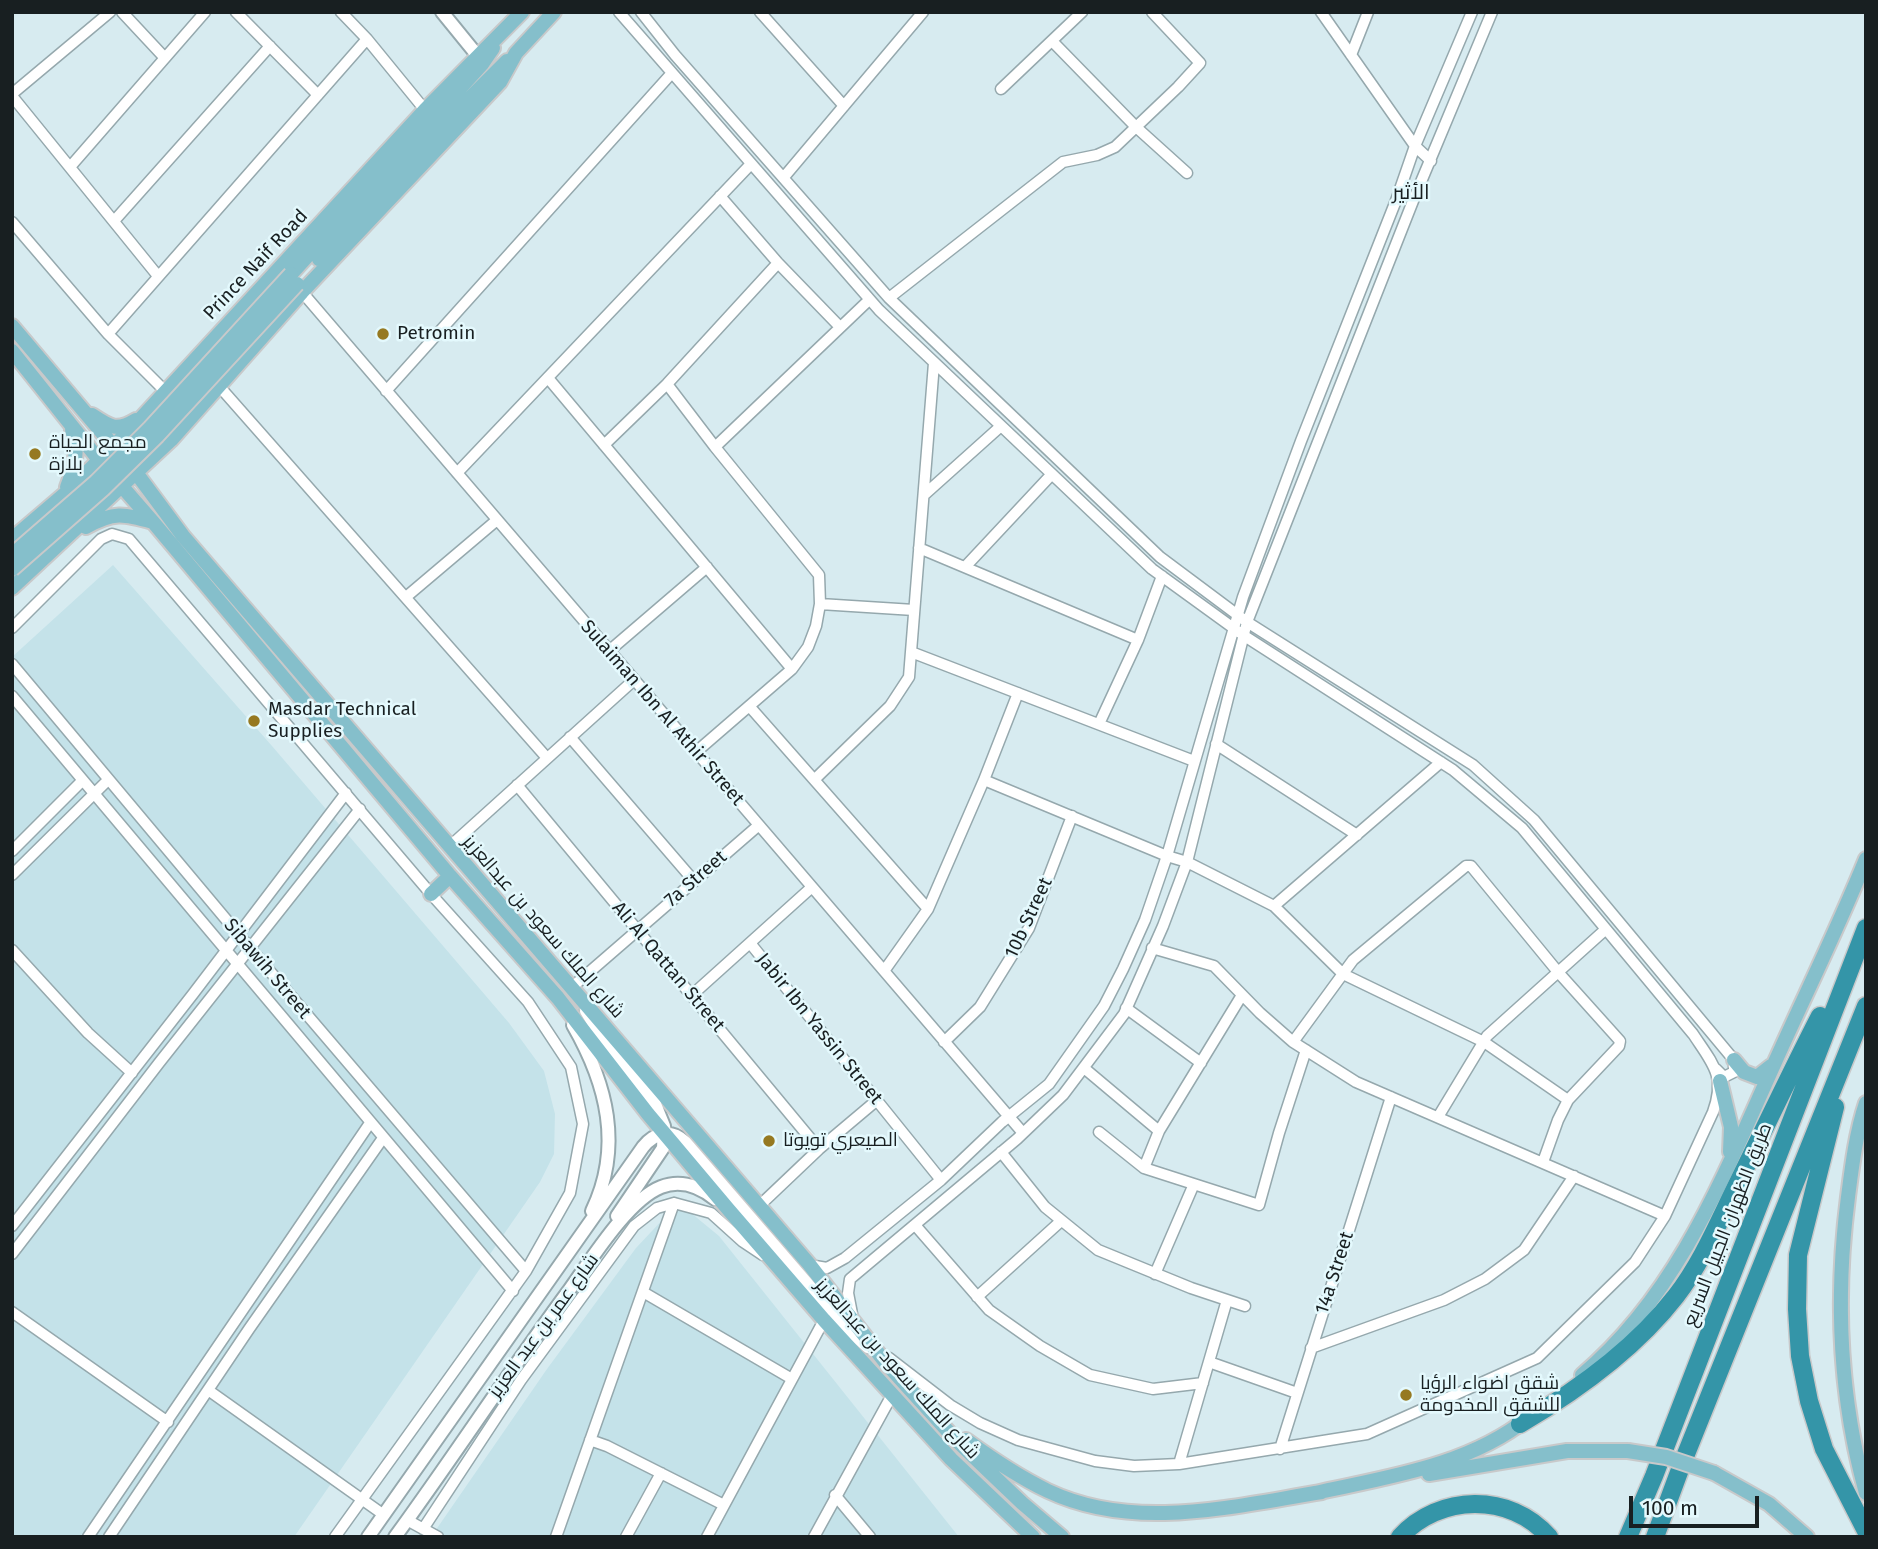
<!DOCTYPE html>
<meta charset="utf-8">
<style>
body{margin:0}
#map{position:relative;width:1878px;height:1549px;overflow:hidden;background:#d7ebf0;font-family:"Fira Sans",sans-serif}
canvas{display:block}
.frame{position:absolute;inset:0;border:14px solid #181f21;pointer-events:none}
.scale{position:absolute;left:1629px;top:1496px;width:130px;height:32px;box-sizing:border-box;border:4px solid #181f21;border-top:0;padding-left:9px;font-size:21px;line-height:24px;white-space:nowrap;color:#181f21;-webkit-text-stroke:5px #e4f9fd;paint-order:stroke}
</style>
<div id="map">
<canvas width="1878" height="1549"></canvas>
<div class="frame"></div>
<div class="scale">100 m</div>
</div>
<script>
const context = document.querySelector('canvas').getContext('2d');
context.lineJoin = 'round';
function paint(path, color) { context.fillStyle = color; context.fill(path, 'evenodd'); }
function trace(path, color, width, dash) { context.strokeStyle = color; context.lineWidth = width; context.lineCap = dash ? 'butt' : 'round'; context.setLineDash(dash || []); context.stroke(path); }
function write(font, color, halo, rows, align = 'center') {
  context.font = font + ' "Fira Sans",Cairo,sans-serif'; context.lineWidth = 5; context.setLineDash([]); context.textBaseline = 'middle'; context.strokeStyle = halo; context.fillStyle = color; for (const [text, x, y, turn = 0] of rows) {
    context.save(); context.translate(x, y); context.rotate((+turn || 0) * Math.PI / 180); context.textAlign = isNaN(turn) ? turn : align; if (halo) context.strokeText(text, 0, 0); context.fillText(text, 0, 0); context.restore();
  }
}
paint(new Path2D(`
 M113,565L272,746L509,1023L544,1071L555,1114L554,1154L540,1182L294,1537H12V657Z
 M678,1210L691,1213L719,1236L959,1537H431L547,1369L636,1248L667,1215Z`), '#c4e2e9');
const minor = new Path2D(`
 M122,12L164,57
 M236,12L318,95
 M341,12L367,39L425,110
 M619,12L879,310L1152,569L1243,635L1453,770L1522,828L1693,1034C1713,1064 1726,1076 1713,1112L1665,1216L1635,1262L1537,1358L1367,1434L1179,1464L1134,1466L1095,1461L1018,1440L980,1423L950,1405L889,1358
 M641,12L675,55L889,298L1160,557L1247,622L1473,765L1534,820L1734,1060V1072L1724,1077L1716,1069
 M760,12L844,106
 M1321,12L1415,146L1431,161
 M1052,41L1136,127L1187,173
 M1351,55L1368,12
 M1001,89L1082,12
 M12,94L110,12
 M12,96L158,276
 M70,167L205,12
 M784,177L923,12
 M720,196L778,263L840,327
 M114,221L270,46
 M12,222L108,334L165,391
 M302,292L1023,1133
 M889,298L1063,162L1097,155L1115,147L1178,87L1200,63L1152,12
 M108,334L367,39
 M548,378L792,669
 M667,384L715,447L819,575L820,604L816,626L808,647L792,669L696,752
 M219,386L547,758
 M386,391L671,74
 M604,445L667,384L778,263
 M715,447L869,300
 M457,473L750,165
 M924,495L1001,426
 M919,548L1138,640
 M965,567L1052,474
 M406,597L497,520
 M820,604L914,610
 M12,628L101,539L112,534L129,539L431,894L528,1002L571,1067L583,1124L570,1193L526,1271L335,1537
 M609,651L707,567
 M911,652L1194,761
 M12,664L250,948L526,1271
 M12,696L513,1291
 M750,707L928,909
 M1099,724L1138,640L1162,576
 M570,737L694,881
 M1216,744L1357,835
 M815,779L890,706L909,677L934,363
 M984,780L1167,856L1187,862L1274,906L1343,974L1484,1042L1568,1100
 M517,785L819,1149
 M449,847L634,680
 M12,851L82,781
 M12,875L108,780
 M1274,906L1441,762
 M750,943L941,1180
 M1152,948L1214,966L1260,1013L1293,1042L1356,1082L1665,1216
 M12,950L88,1033L132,1073
 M884,971L928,909L984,780L1018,693
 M571,988L759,825
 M692,995L812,887
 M1126,1008L1201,1063
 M944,1042L980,1007L1029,928L1072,816
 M1293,1042L1353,960L1466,866H1471L1558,972L1620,1041L1619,1046L1568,1100L1558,1120L1543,1162
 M1084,1068L1159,1131
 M1438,1117L1487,1036L1606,929
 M1099,1132L1144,1168L1259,1205L1279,1133L1306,1050
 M1001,1152L1045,1207L1098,1250L1191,1288L1245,1306
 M1144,1168L1159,1131L1242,995
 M759,1206L819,1149L876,1101
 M915,1225L989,1310L1040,1346L1090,1375L1153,1389L1203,1383
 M12,1226L193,994L346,793
 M12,1254L159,1063L360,809
 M809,1265L827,1268L845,1258L941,1180L1002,1122L1049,1084L1104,1006L1123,969L1145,920L1167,856L1243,597L1301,441L1397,198L1415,146L1472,12
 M1155,1274L1194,1184
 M643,1292L792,1379
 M977,1297L1061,1221
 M12,1312L168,1422
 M853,1319L848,1293L850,1279L1017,1139L1063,1095L1124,1014L1163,926L1187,862L1247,622L1413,201L1492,12
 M1311,1348L1444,1300L1485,1279L1524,1250L1574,1176
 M1209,1362L1297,1393
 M208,1390L384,1515
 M590,1440L607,1446L724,1505
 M1280,1449L1391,1097
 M1179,1464L1227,1300
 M835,1495L870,1537
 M407,1520L438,1537
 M423,1529L521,1380L634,1226L657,1208L674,1203L711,1213L742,1241L763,1255
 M88,1537L370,1123
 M109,1537L249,1329L383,1138
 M556,1537L674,1203
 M626,1537L661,1473
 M707,1537L824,1320
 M814,1537L892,1395`);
const tertiary = new Path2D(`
 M442,12L477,55`);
const secondary = new Path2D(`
 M586,1011L603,1039L655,1104L664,1126L663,1148L617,1216
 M573,1025C607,1084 623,1147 592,1211
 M368,1537L643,1147C654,1133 671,1128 685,1142L841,1323L868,1347
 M395,1537C455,1455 510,1370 570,1289C591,1260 628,1200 661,1187C681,1179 700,1187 715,1199`);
const primary = new Path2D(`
 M319,259L442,126L507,61
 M291,274L482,64L493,48
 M12,326L137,474L183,536L724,1165L809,1264L885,1362L955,1439L1022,1503L1062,1537
 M12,351L99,460L153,522L450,876L558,998L648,1114L728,1209L824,1320L951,1459L1033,1537
 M92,415C110,427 116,432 136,420
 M67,487C75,467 79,451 72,430
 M86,527C114,511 124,514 153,522
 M12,539L67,492L134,426L425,110L522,12
 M12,588L171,440L302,292L500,82L516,53L554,12
 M431,894L450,876
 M1734,1060L1744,1072L1757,1077L1771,1066
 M1720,1081L1731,1127L1730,1152
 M1866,1103C1856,1133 1852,1166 1848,1197C1835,1297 1839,1396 1866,1493
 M1582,1375C1679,1293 1724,1175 1775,1062C1805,995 1838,928 1866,859
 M966,1440C992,1459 1019,1477 1048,1491C1135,1532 1233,1506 1322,1492
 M1714,1473L1769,1504L1807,1537
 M1429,1474L1567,1451H1628
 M1315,1493C1387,1477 1468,1466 1528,1418`);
const motorway = new Path2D(`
 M1835,1107L1798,1255L1797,1309L1800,1356L1809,1401L1824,1449L1866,1531
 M1520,1424C1578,1390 1635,1349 1676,1296C1700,1265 1716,1228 1733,1193C1762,1134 1790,1074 1820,1016
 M1400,1537C1439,1494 1510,1492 1549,1537
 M1628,1537L1654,1476L1866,928
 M1655,1537L1682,1464L1866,1006`);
trace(minor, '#95a8ad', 13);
trace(tertiary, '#95a8ad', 16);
trace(secondary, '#95a8ad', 16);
trace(primary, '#c8c9ca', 18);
trace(motorway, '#c8c9ca', 21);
trace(minor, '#fff', 10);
trace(tertiary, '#fff', 12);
trace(secondary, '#fff', 12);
trace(primary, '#85bfcb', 14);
trace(motorway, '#3495a8', 18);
const primaryBridge = new Path2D(`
 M12,555L96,482L150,428L291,274
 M12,569L103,489L157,436L297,284
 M1628,1451L1666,1457L1714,1473`);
trace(primaryBridge, '#c8c9ca', 18, []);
trace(primaryBridge, '#85bfcb', 14);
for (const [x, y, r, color] of [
 [383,334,7,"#967921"],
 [35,454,7,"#967921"],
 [254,721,7,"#967921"],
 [769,1141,7,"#967921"],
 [1406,1395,7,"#967921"]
]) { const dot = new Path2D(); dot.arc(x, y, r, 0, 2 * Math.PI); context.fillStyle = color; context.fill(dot); trace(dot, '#e4f9fd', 2.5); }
write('19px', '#181f21', '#e4f9fd', [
 ["Prince Naif Road",256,265,-47],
 ["Sulaiman Ibn Al Athir Street",662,713,49],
 ["7a Street",696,879,-41],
 ["10b Street",1029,918,-65],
 ["شارع الملك سعود بن عبدالعزيز",543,927,49],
 ["Ali Al Qattan Street",668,967,50],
 ["Sibawih Street",267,969,50],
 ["Jabir Ibn Yassin Street",819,1029,51],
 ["طريق الظهران الجبيل السريع",1728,1225,-69],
 ["14a Street",1335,1273,-72],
 ["شارع عمر بن عبد العزيز",544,1326,-54],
 ["شارع الملك سعود بن عبدالعزيز",897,1369,48]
]);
write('19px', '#181f21', '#e4f9fd', [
 ["Petromin",397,334],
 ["مجمع الحياة",49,443],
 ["بلازة",49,465],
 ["Masdar Technical",268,710],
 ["Supplies",268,732],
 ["الصيعري تويوتا",783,1141],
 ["شقق اضواء الرؤيا",1420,1384],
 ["للشقق المخدومة",1420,1406]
], 'left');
write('21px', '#181f21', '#e4f9fd', [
 ["الأثير",1411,193]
]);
</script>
